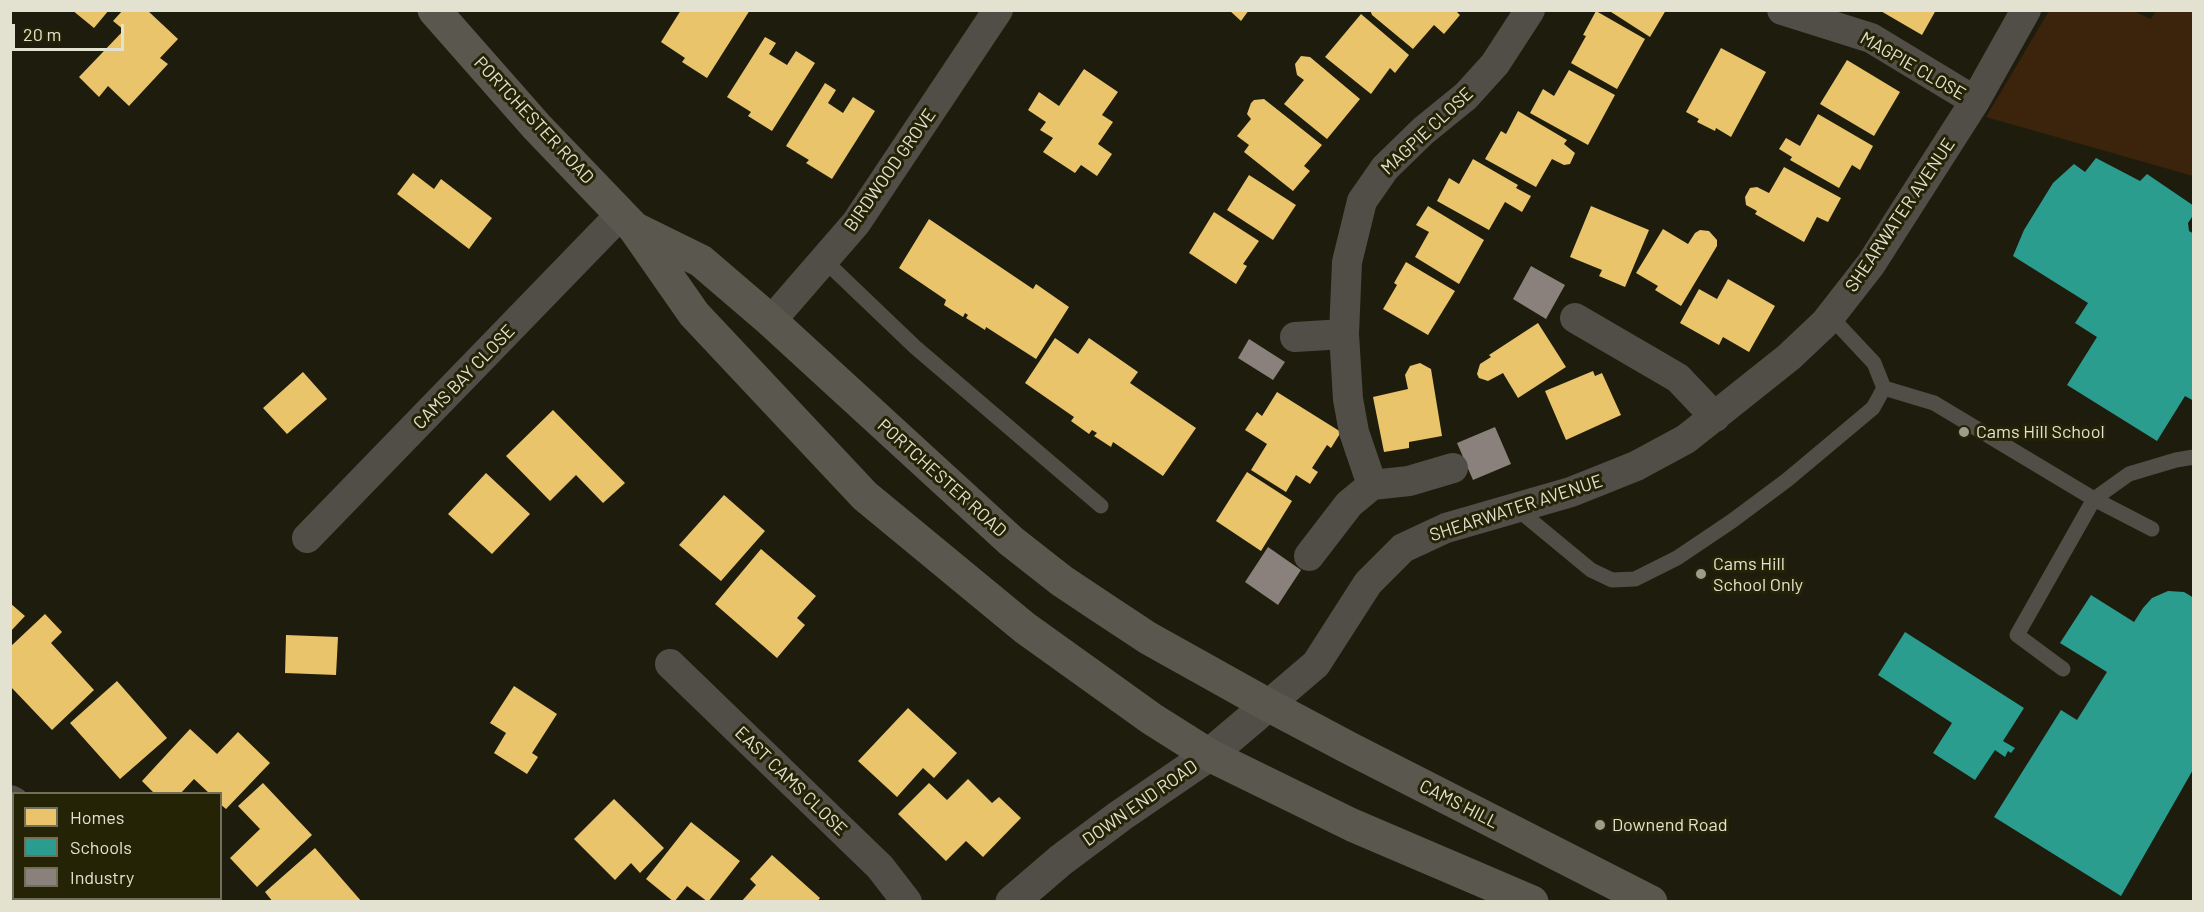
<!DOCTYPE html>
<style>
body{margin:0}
#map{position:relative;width:2204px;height:912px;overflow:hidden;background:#1e1d0d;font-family:Barlow,sans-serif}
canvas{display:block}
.frame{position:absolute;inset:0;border:12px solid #e3e2d1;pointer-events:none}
.legend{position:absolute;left:12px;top:792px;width:210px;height:108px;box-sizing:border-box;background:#252306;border:2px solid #716f57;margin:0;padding:8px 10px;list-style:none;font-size:18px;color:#e3e2d1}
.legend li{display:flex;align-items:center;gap:12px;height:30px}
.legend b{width:30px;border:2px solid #716f57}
.scale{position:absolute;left:12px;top:24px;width:112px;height:27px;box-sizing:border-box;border:3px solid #e3e2d1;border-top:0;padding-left:8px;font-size:18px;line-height:21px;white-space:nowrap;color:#e3e2d1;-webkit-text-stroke:4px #252306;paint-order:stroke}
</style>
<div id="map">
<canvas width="2204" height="912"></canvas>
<div class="frame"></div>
<ul class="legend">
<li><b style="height:16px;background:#e9c46a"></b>Homes</li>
<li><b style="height:16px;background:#2a9d8f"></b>Schools</li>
<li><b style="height:16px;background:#8a817c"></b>Industry</li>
</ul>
<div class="scale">20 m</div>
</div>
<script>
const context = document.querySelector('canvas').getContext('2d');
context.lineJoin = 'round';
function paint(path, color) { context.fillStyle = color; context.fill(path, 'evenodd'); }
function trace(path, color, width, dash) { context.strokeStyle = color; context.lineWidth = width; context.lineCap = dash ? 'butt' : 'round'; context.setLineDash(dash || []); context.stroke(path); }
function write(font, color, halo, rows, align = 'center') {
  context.font = font + ' Barlow,sans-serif'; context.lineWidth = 6; context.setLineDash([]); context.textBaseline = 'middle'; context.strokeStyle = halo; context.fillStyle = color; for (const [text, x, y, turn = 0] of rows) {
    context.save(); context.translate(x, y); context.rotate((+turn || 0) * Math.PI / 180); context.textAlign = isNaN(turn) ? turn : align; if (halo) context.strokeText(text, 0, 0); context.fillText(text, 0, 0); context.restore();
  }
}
paint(new Path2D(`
 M2049,11H2133L2151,19L2156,11H2193V176L1986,117Z`), '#3b240b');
paint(new Path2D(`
 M72,10H109L94,28Z
 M123,10H147L178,39L160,58L168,64L129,106L108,86L99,97L79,77L124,30L113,21Z
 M681,10H750L707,78L682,62L685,58L661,42Z
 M1229,10H1249L1241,21Z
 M1370,10H1455L1460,15L1444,34L1434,25L1413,49L1372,15Z
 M1608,10H1666L1650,37Z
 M1879,10H1936L1922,35Z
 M1596,11L1645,39L1617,89L1571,63L1586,36L1583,35Z
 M1361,14L1409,55L1395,73L1390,68L1371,94L1325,57Z
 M765,37L776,43L769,54L787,65L796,51L815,63L772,131L748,116L751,112L727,97Z
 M1721,48L1766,72L1731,137L1716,128L1715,131L1697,122L1699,119L1686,112Z
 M1301,56L1310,57L1360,99L1327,139L1284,104L1304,80L1297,75L1296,70L1295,64Z
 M1847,60L1900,92L1874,136L1820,104Z
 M1084,69L1118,92L1102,115L1113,122L1098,144L1112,154L1097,176L1081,165L1075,173L1043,152L1053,138L1040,130L1046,122L1028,110L1039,92L1059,106Z
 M1569,70L1615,95L1588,145L1530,113L1543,89L1554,96Z
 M825,83L836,90L828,103L843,113L853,97L875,111L832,179L806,163L809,160L786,146Z
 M1264,99L1322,145L1304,166L1310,171L1293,191L1244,152L1249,145L1237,136L1251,119L1247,114L1251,103L1254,100Z
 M1518,111L1567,140L1564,144L1575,153L1570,164L1564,165L1552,159L1536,187L1485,159L1501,131L1506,134Z
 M1818,114L1873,146L1860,170L1852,165L1839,188L1790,160L1792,157L1779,149L1786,138L1800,146Z
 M1473,159L1518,185L1516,188L1531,196L1522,212L1505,202L1489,230L1437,201L1449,178L1459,184Z
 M1784,167L1841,198L1828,222L1817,217L1804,242L1755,214L1757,211L1746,205L1745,197L1750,188L1757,187L1769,193Z
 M413,173L434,189L441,179L492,218L469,249L397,194Z
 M1249,175L1296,205L1273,240L1227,210Z
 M1428,206L1484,240L1459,284L1415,257L1429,232L1416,225Z
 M1591,206L1649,230L1625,287L1599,276L1602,270L1570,257Z
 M1214,212L1259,241L1243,264L1247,266L1236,284L1189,253Z
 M929,219L1033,289L1036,284L1069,307L1036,359L986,327L985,330L966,318L968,315L965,313L963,317L944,305L946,300L899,268Z
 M1663,229L1688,244L1695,233L1700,230L1709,231L1717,240V246L1681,306L1655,290L1658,286L1636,273Z
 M1406,262L1455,291L1428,335L1383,309L1397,285L1394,283Z
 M1728,279L1775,306L1749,352L1723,337L1719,345L1680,323L1699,289L1717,299Z
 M1538,323L1566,367L1518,398L1503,373L1488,381L1479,378L1477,374L1480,364L1491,357L1489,355Z
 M1055,338L1078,354L1089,338L1138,372L1130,383L1196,428L1163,476L1113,442L1111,447L1094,436L1097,433L1092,430L1089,434L1071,421L1074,417L1025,383Z
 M1420,363L1431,369L1442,436L1409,442V448L1384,452L1373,397L1408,389L1405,375L1410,366Z
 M1593,371L1595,376L1602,373L1621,415L1566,440L1545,391Z
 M303,372L327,399L287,434L263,408Z
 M1277,392L1341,432L1331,448L1327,445L1312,468L1318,472L1310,484L1296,475L1286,492L1251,470L1267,444L1245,430L1257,412L1262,416Z
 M553,410L625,483L603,503L576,475L550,501L506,456Z
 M1247,472L1292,501L1261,551L1216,521Z
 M486,473L530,514L492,554L448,514Z
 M724,495L765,531L721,581L679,545Z
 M761,549L816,596L797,618L805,625L777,658L715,604Z
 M10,603L25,616L10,632Z
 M45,614L62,632L51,643L94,690L52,730L10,686V647Z
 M286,635L338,637L336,675L285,673Z
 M117,681L167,738L120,779L70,723Z
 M514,686L557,714L532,753L538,757L527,774L494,753L506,733L490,723Z
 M908,708L957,753L934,778L923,768L897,797L858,761Z
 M190,729L217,754L238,732L270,763L226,809L220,804V794H210L194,779L180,794H155L142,781Z
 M968,779L992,803L999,797L1021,818L983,857L966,841L946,861L898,814L929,783L947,800Z
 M263,783L312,835L257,887L230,858L260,829L238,806Z
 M614,799L664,848L640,873L631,863L615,880L574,839Z
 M691,822L740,861L708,902L687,886L674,902L646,879Z
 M315,848L362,902H273L265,892Z
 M772,855L820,898L817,902H741L756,885L750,879Z`), '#e9c46a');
paint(new Path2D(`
 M2096,158L2140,181L2147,174L2194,206V214L2188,223L2189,231L2194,234V401L2185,396L2157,441L2067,385L2097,337L2075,323L2088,303L2013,256L2024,230L2053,183L2074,164L2085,172Z
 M2168,591L2184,592L2194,598V768L2121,896L1994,817L2061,710L2077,720L2107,672L2060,643L2091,595L2134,622L2143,608L2152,598Z
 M1905,632L2024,708L2003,741L2015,748L2011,753L2008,751L2005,757L1995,750L1975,780L1933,753L1952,723L1878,675Z`), '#2a9d8f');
paint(new Path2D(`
 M1531,266L1565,285L1546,319L1513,299Z
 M1249,339L1285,362L1273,380L1238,358Z
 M1495,427L1511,464L1473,480L1457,443Z
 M1268,547L1301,570L1278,605L1245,582Z`), '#8a817c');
trace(new Path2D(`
 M824,260L915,347L1101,506
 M1884,388L1934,403L2094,499L2152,529
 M1516,508L1591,570L1612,580L1635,579L1677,558L1732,521L1787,480L1873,408L1884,388L1874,363L1830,316
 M2063,669L2017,635L2094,499L2129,474L2176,460L2194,457`), '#514e48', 15);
trace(new Path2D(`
 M1782,10L1871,38L1975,101
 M1575,318L1678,378L1715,417
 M771,321L856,223L998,10
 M1295,337L1344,334
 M1372,485L1354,432L1348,399L1344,334L1347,262L1362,201L1385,168L1423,131L1466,96L1495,64L1530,10
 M307,538L621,214
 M1309,556L1349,504L1372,485L1409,481L1453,468
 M670,664L880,867L907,902
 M1268,705L1316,664L1368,583L1403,548L1446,528L1571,492L1636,466L1686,439L1789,357L1825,323L1871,264L1975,101L2026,10
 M10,800L14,802
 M143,902L146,898`), '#514e48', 30);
trace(new Path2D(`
 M1012,902L1061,860L1120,816L1209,755L1268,705`), '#514e48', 33);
trace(new Path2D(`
 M434,10L537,127L634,228L694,314L865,496L1025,628L1152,719L1209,755L1352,825L1532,902
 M636,229L701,261L771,321L1011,541L1062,581L1098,605L1148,638L1268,705L1351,749L1651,902`), '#5a574e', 33);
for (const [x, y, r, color] of [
 [1964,432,6,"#9e9d8c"],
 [1701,574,6,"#9e9d8c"],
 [1600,825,6,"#9e9d8c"]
]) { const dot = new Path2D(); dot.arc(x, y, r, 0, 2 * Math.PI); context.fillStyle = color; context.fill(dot); trace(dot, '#252306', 2); }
write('18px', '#e3e2d1', '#252306', [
 ["MAGPIE CLOSE",1913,66,30],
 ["PORTCHESTER ROAD",534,120,47],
 ["MAGPIE CLOSE",1427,131,-43],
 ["BIRDWOOD GROVE",890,170,-55],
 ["SHEARWATER AVENUE",1900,215,-56],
 ["CAMS BAY CLOSE",464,377,-46],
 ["PORTCHESTER ROAD",942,478,42],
 ["SHEARWATER AVENUE",1516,508,-18],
 ["EAST CAMS CLOSE",791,781,44],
 ["DOWN END ROAD",1140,803,-35],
 ["CAMS HILL",1459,804,27]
]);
write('18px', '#e3e2d1', '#252306', [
 ["Cams Hill School",1976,432],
 ["Cams Hill",1713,564],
 ["School Only",1713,585],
 ["Downend Road",1612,825]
], 'left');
</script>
